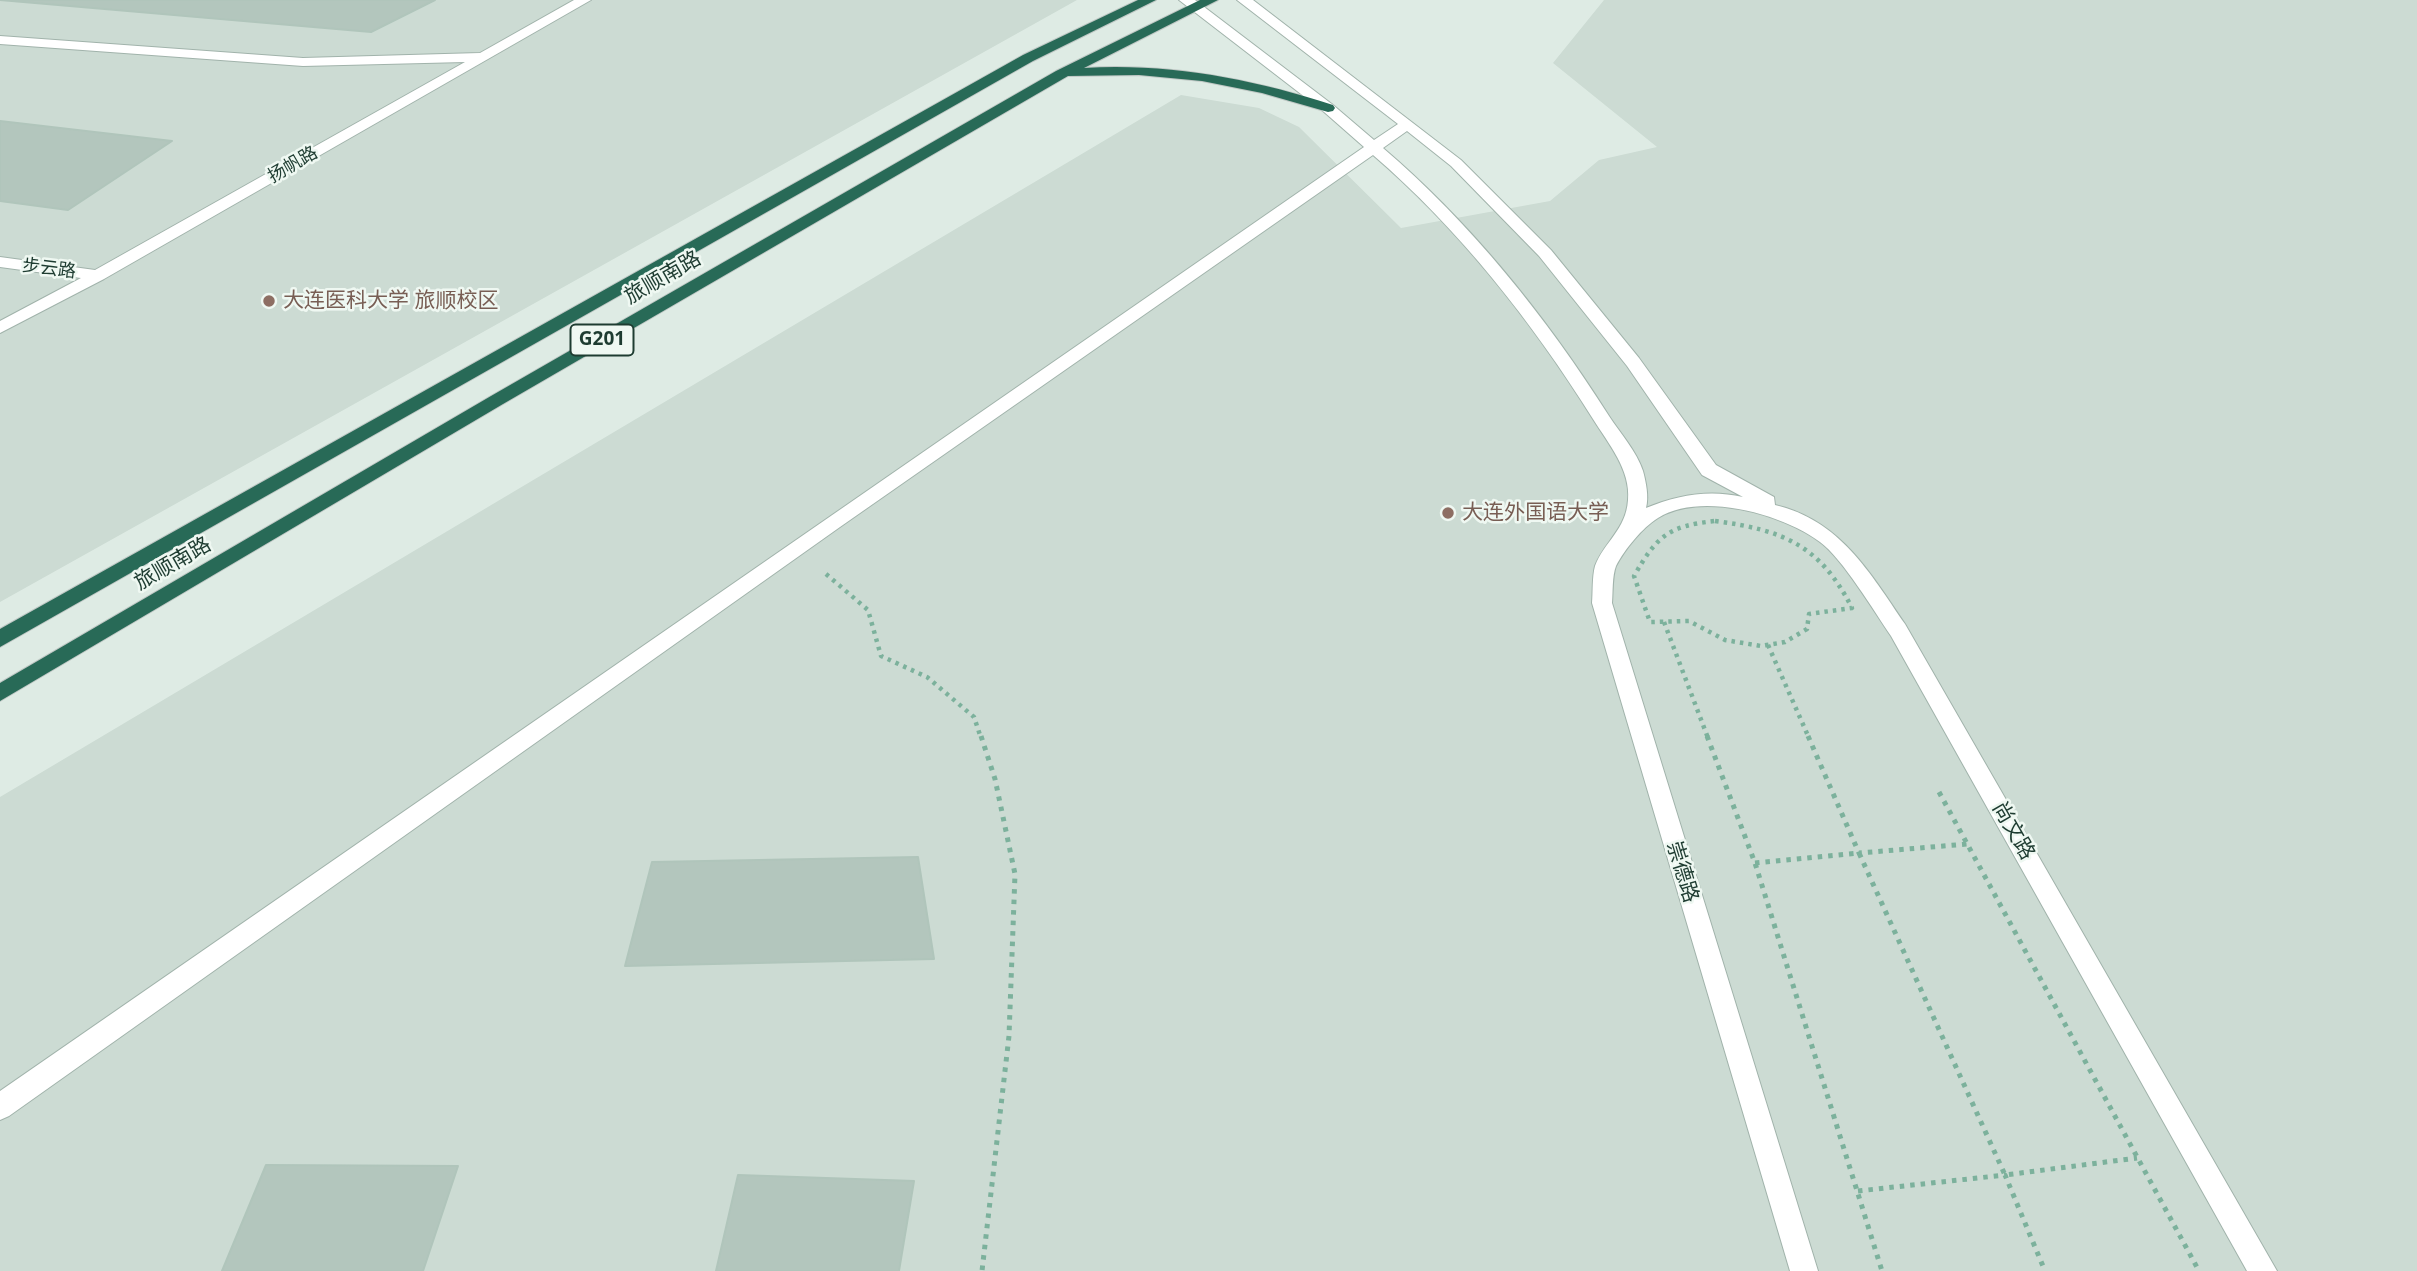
<!DOCTYPE html>
<meta charset="utf-8">
<style>
body{margin:0}
canvas{display:block;background:#deebe4}
</style>
<canvas width="2417" height="1271"></canvas>
<script>
const context = document.querySelector('canvas').getContext('2d');
context.lineJoin = 'round';
function paint(path, color) { context.fillStyle = color; context.fill(path, 'evenodd'); }
function trace(path, color, width, dash) { context.strokeStyle = color; context.lineWidth = width; context.lineCap = dash ? 'butt' : 'round'; context.setLineDash(dash || []); context.stroke(path); }
function write(font, color, halo, rows, align = 'center') {
  context.font = font + ' "Open Sans","Noto Sans SC",sans-serif'; context.lineWidth = 5; context.setLineDash([]); context.textBaseline = 'middle'; context.strokeStyle = halo; context.fillStyle = color; for (const [text, x, y, turn = 0] of rows) {
    context.save(); context.translate(x, y); context.rotate((+turn || 0) * Math.PI / 180); context.textAlign = isNaN(turn) ? turn : align; if (halo) context.strokeText(text, 0, 0); context.fillText(text, 0, 0); context.restore();
  }
}
paint(new Path2D(`
 M0,0H1077L0,602Z
 M1604,0H2417V1271H0V797L1181,95L1259,108L1299,127L1401,228L1550,201L1599,160L1657,147L1553,63Z`), '#ccdbd3');
const building = new Path2D(`
 M0,0H435L371,32Z
 M0,121L172,141L68,210L0,201Z
 M918,857L934,959L625,966L652,862Z
 M266,1165L458,1166L423,1271H222Z
 M738,1175L914,1181L899,1271H716Z`);
paint(building, '#b3c6bd');
trace(building, '#b0c5bb', 2);
const street = new Path2D(`
 M574,0H591L104,279L0,333V321L81,278L0,267V257L95,270L465,62L303,66L0,44V36L303,58L480,53Z
 M1179,0H1195L1333,105L1374,140L1398,124L1237,0H1253L1461,160L1551,250L1639,358L1716,465L1774,497L1775,505C1840,520 1870,573 1905,624L2277,1271H2247L1891,636C1874,611 1842,558 1820,542C1783,514 1700,491 1658,518C1642,528 1625,549 1616,566C1612,576 1613,592 1612,603L1818,1271H1790L1592,603C1593,592 1592,577 1595,566C1604,542 1626,530 1628,500C1631,470 1608,443 1593,419C1533,323 1459,229 1373,155L840,527L9,1116L0,1120V1091L1364,147L1323,111ZM1407,131L1451,166L1539,256L1627,366L1702,475L1743,497C1709,489 1677,495 1646,508C1649,497 1646,482 1643,471C1637,452 1620,433 1609,416C1547,318 1471,223 1383,148Z`);
const highway = new Path2D(`
 M1138,0H1156L1033,61L0,647V629L1023,55Z
 M1200,0H1218L1084,68C1170,63 1252,79 1333,105L1335,108L1333,111L1328,112L1262,93L1202,81L1139,75L1068,76L503,404L0,701V683L491,396L1056,71Z`);
trace(street, '#a1b3ab', 2);
trace(highway, '#c0c8c5', 2);
trace(new Path2D(`
 M1715,521C1783,530 1820,545 1852,608L1809,614L1807,629L1785,642L1761,646L1725,640L1689,621L1650,622L1634,576C1657,536 1668,526 1715,521Z
 M826,574L868,610L881,656L927,677L974,717L981,738
 M1664,622L1708,738
 M1768,645L1809,738`), '#7cb19c', 4.5, [3.5, 5]);
trace(new Path2D(`
 M981,736L995,779L1015,874L1009,1036L982,1271
 M1707,736L1755,863L1882,1271
 M1808,736L1859,853L1967,844
 M1939,792L2199,1271
 M1755,863L1859,853L2005,1175L2137,1158
 M1858,1191L2005,1175L2045,1271`), '#7cb19c', 5, [4.5, 6]);
paint(street, '#fff');
paint(highway, '#286a57');
for (const [x, y, r, color] of [
 [269,301,7,"#8d6e63"],
 [1448,513,7,"#8d6e63"]
]) { const dot = new Path2D(); dot.arc(x, y, r, 0, 2 * Math.PI); context.fillStyle = color; context.fill(dot); trace(dot, '#eff8f2', 2.5); }
write('18px', '#1e3c31', '#eff8f2', [
 ["扬帆路",293,165,-30],
 ["步云路",49,269,7]
]);
for (const [x, y, w] of [
 [602,340,63]
]) { const box = new Path2D(); box.roundRect(x - w / 2, y - 15.5, w, 31, 5); context.fillStyle = '#eff8f2'; context.fill(box); trace(box, '#1e3c31', 2); }
write('bold 19px', '#1e3c31', null, [
 ["G201",602,340]
]);
write('21px', '#1e3c31', '#eff8f2', [
 ["旅顺南路",663,278,-30],
 ["旅顺南路",173,564,-30],
 ["尚文路",2013,831,60],
 ["崇德路",1682,872,73]
]);
write('21px', '#785e54', '#eff8f2', [
 ["大连医科大学 旅顺校区",283,301],
 ["大连外国语大学",1462,513]
], 'left');
</script>
